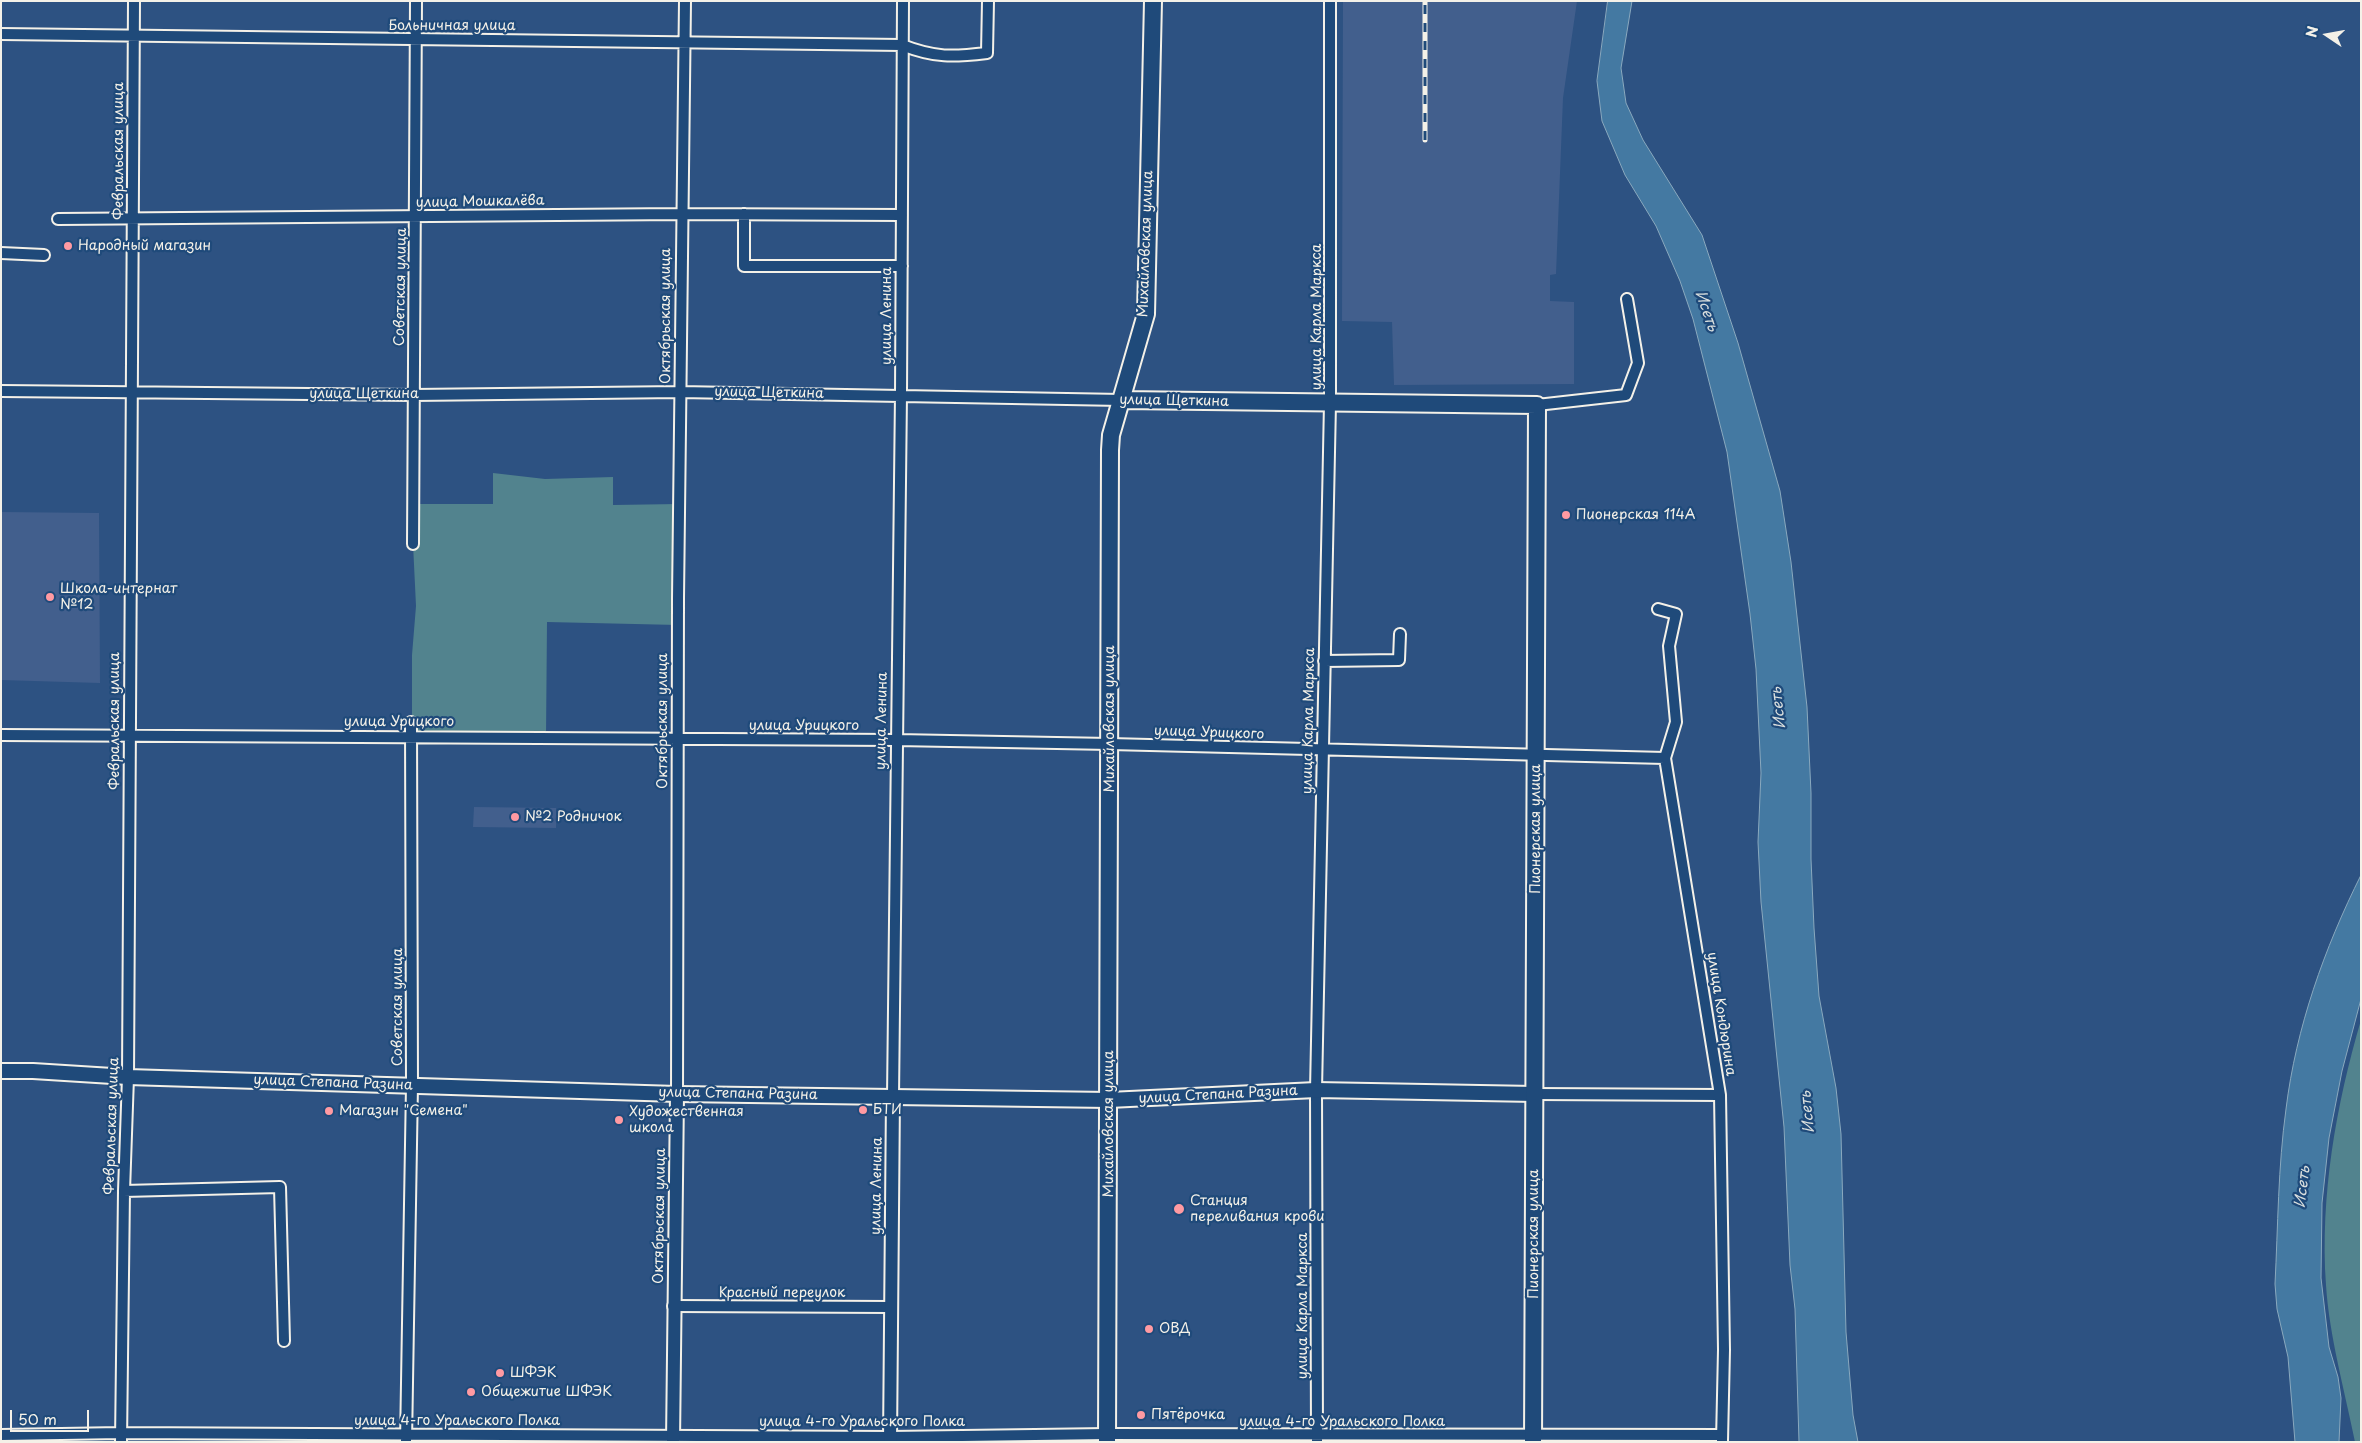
<!DOCTYPE html>
<meta charset="utf-8">
<style>
body{margin:0}
#map{position:relative;width:2362px;height:1443px;overflow:hidden;background:#2d5282;font-family:"Playpen Sans",sans-serif}
canvas{display:block}
.frame{position:absolute;inset:0;border:2px solid #f4f1e8;pointer-events:none}
.north{position:absolute;left:2302px;top:10px;width:50px;height:50px;-webkit-text-stroke:4px #1f4a7a;paint-order:stroke;rotate:282deg;font-size:14px;font-weight:700;line-height:20px;text-align:center;color:#f4f1e8}
.north::after{content:'';display:block;margin:auto;width:18px;height:22px;background:#f4f1e8;clip-path:polygon(50% 0,100% 100%,50% 72%,0 100%)}
.scale{position:absolute;left:10px;top:1410px;width:79px;height:22px;box-sizing:border-box;border:2px solid #f4f1e8;border-top:0;padding-left:6px;font-size:15px;line-height:18px;white-space:nowrap;color:#f4f1e8;-webkit-text-stroke:4px #1f4a7a;paint-order:stroke}
</style>
<div id="map">
<canvas width="2362" height="1443"></canvas>
<div class="frame"></div>
<div class="north">N</div>
<div class="scale">50 m</div>
</div>
<script>
const context = document.querySelector('canvas').getContext('2d');
context.lineJoin = 'round';
function paint(path, color) { context.fillStyle = color; context.fill(path, 'evenodd'); }
function trace(path, color, width, dash) { context.strokeStyle = color; context.lineWidth = width; context.lineCap = dash ? 'butt' : 'round'; context.setLineDash(dash || []); context.stroke(path); }
function write(font, color, halo, rows, align = 'center') {
  context.font = font + ' "Playpen Sans",sans-serif'; context.lineWidth = 4.5; context.setLineDash([]); context.textBaseline = 'middle'; context.strokeStyle = halo; context.fillStyle = color; for (const [text, x, y, turn = 0] of rows) {
    context.save(); context.translate(x, y); context.rotate((+turn || 0) * Math.PI / 180); context.textAlign = isNaN(turn) ? turn : align; if (halo) context.strokeText(text, 0, 0); context.fillText(text, 0, 0); context.restore();
  }
}
paint(new Path2D(`
 M1343,1H1577L1563,98L1556,274L1550,275V301L1574,302V384L1394,385L1392,322L1342,321Z
 M1,512L99,513L100,683L1,680Z
 M474,807L556,808V828L473,827Z`), '#425f8d');
paint(new Path2D(`
 M493,473L545,479L613,477V505L679,504L678,625L547,622L546,737L412,736V655L416,606L413,544L414,504H493Z
 M2361,1020V1442H2355C2345,1392 2329,1335 2326,1285C2320,1196 2336,1105 2361,1020Z`), '#52838e');
const water = new Path2D(`
 M1608,1H1632L1621,68L1626,103L1643,140L1702,235L1738,343L1780,491L1791,562L1807,707L1811,793V859L1814,928L1819,996L1836,1088L1841,1134L1846,1332L1853,1415L1858,1442H1799L1795,1309L1790,1265L1784,1127L1761,902L1758,842L1761,773L1756,669L1750,614L1727,452L1693,319L1680,281L1656,226L1625,175L1602,121L1597,81Z
 M2361,875V999L2342,1071L2329,1138L2322,1203L2321,1278L2329,1347L2338,1377L2341,1398L2339,1442H2295L2288,1357L2277,1309L2275,1284C2278,1226 2278,1167 2286,1109C2296,1028 2324,949 2361,875Z`);
paint(water, '#4479a2');
trace(water, '#8aa9be', 1);
const minor = new Path2D(`
 M1,34L902,45C935,58 953,57 987,53L988,1
 M744,214V266H902
 M58,219L681,214L902,215
 M1,253L44,255
 M1,391L413,395L680,392L1122,400
 M1537,405L1626,395L1638,363L1627,299
 M413,544L416,1
 M1658,609L1676,614L1669,646L1676,722L1665,758L1720,1095L1724,1350L1722,1441
 M1324,661L1399,660L1400,634
 M1,735L897,740L1110,744L1665,758
 M677,1094L678,598L685,1
 M1535,1094L1720,1095
 M893,1096L901,394L903,1
 M124,1191L280,1187L284,1341
 M673,1306L891,1307
 M1,1435L121,1433L890,1437L1107,1434L1722,1435
 M1317,1441L1316,1090L1330,403V1
 M121,1442L124,1191L128,1077L134,1
 M406,1442L412,1085L411,722`);
const tertiary = new Path2D(`
 M673,1442L677,1094
 M890,1442L893,1096`);
const secondary = new Path2D(`
 M1,1071H33L128,1077L677,1094L1109,1100L1316,1090L1535,1094`);
const primary = new Path2D(`
 M1122,400L1537,405L1533,1442
 M1107,1442L1110,450L1111,435L1146,314L1153,1`);
trace(minor, '#f4f1e8', 14);
trace(tertiary, '#f4f1e8', 16);
trace(secondary, '#f4f1e8', 18);
trace(primary, '#f4f1e8', 20);
trace(minor, '#1f4a7a', 10);
trace(tertiary, '#1f4a7a', 12);
trace(secondary, '#1f4a7a', 14);
trace(primary, '#1f4a7a', 16);
const rail = new Path2D(`
 M1425,140V1`);
trace(rail, '#f4f1e8', 5);
trace(rail, '#1f4a7a', 3, [9]);
for (const [x, y, r, color] of [
 [68,246,5,"#ff9aa2"],
 [1566,515,5,"#ff9aa2"],
 [50,597,5,"#ff9aa2"],
 [515,817,5,"#ff9aa2"],
 [863,1110,5,"#ff9aa2"],
 [329,1111,5,"#ff9aa2"],
 [619,1120,5,"#ff9aa2"],
 [1179,1209,6,"#ff9aa2"],
 [1149,1329,5,"#ff9aa2"],
 [500,1373,5,"#ff9aa2"],
 [471,1392,5,"#ff9aa2"],
 [1141,1415,5,"#ff9aa2"]
]) { const dot = new Path2D(); dot.arc(x, y, r, 0, 2 * Math.PI); context.fillStyle = color; context.fill(dot); trace(dot, '#1f4a7a', 2); }
write('14px', '#f4f1e8', '#1f4a7a', [
 ["Больничная улица",452,26],
 ["Февральская улица",119,151,-90],
 ["улица Мошкалёва",480,202,-1],
 ["Михайловская улица",1146,244,-88],
 ["Советская улица",401,287,-89],
 ["Октябрьская улица",666,316,-90],
 ["улица Ленина",887,316,-90],
 ["улица Карла Маркса",1317,317,-90],
 ["улица Щеткина",769,393,1],
 ["улица Щеткина",364,394],
 ["улица Щеткина",1174,401,1],
 ["Михайловская улица",1110,719,-90],
 ["Февральская улица",115,721,-90],
 ["Октябрьская улица",663,721,-90],
 ["улица Ленина",882,721,-89],
 ["улица Карла Маркса",1309,721,-89],
 ["улица Урицкого",399,722],
 ["улица Урицкого",804,726],
 ["улица Урицкого",1209,733,2],
 ["Пионерская улица",1536,829,-90],
 ["Советская улица",398,1007,-90],
 ["улица Кондюрина",1721,1014,81],
 ["улица Степана Разина",333,1083,2],
 ["улица Степана Разина",738,1094,1],
 ["улица Степана Разина",1218,1095,-3],
 ["Михайловская улица",1109,1124,-90],
 ["Февральская улица",112,1126,-88],
 ["улица Ленина",877,1186,-89],
 ["Октябрьская улица",660,1216,-89],
 ["Пионерская улица",1534,1234,-90],
 ["Красный переулок",782,1293],
 ["улица Карла Маркса",1303,1306,-90],
 ["улица 4-го Уральского Полка",457,1421],
 ["улица 4-го Уральского Полка",862,1422],
 ["улица 4-го Уральского Полка",1342,1422]
]);
write('14px', '#f4f1e8', '#1f4a7a', [
 ["Народный магазин",78,246],
 ["Пионерская 114А",1576,515],
 ["Школа-интернат",60,589],
 ["№12",60,605],
 ["№2 Родничок",525,817],
 ["БТИ",873,1110],
 ["Магазин \"Семена\"",339,1111],
 ["Художественная",629,1112],
 ["школа",629,1128],
 ["Станция",1190,1201],
 ["переливания крови",1190,1217],
 ["ОВД",1159,1329],
 ["ШФЭК",510,1373],
 ["Общежитие ШФЭК",481,1392],
 ["Пятёрочка",1151,1415]
], 'left');
write('italic 15px', '#dadfde', '#1f4a7a', [
 ["Исеть",1706,311,71],
 ["Исеть",1779,708,-96],
 ["Исеть",1808,1112,-95],
 ["Исеть",2303,1187,-83]
]);
</script>
